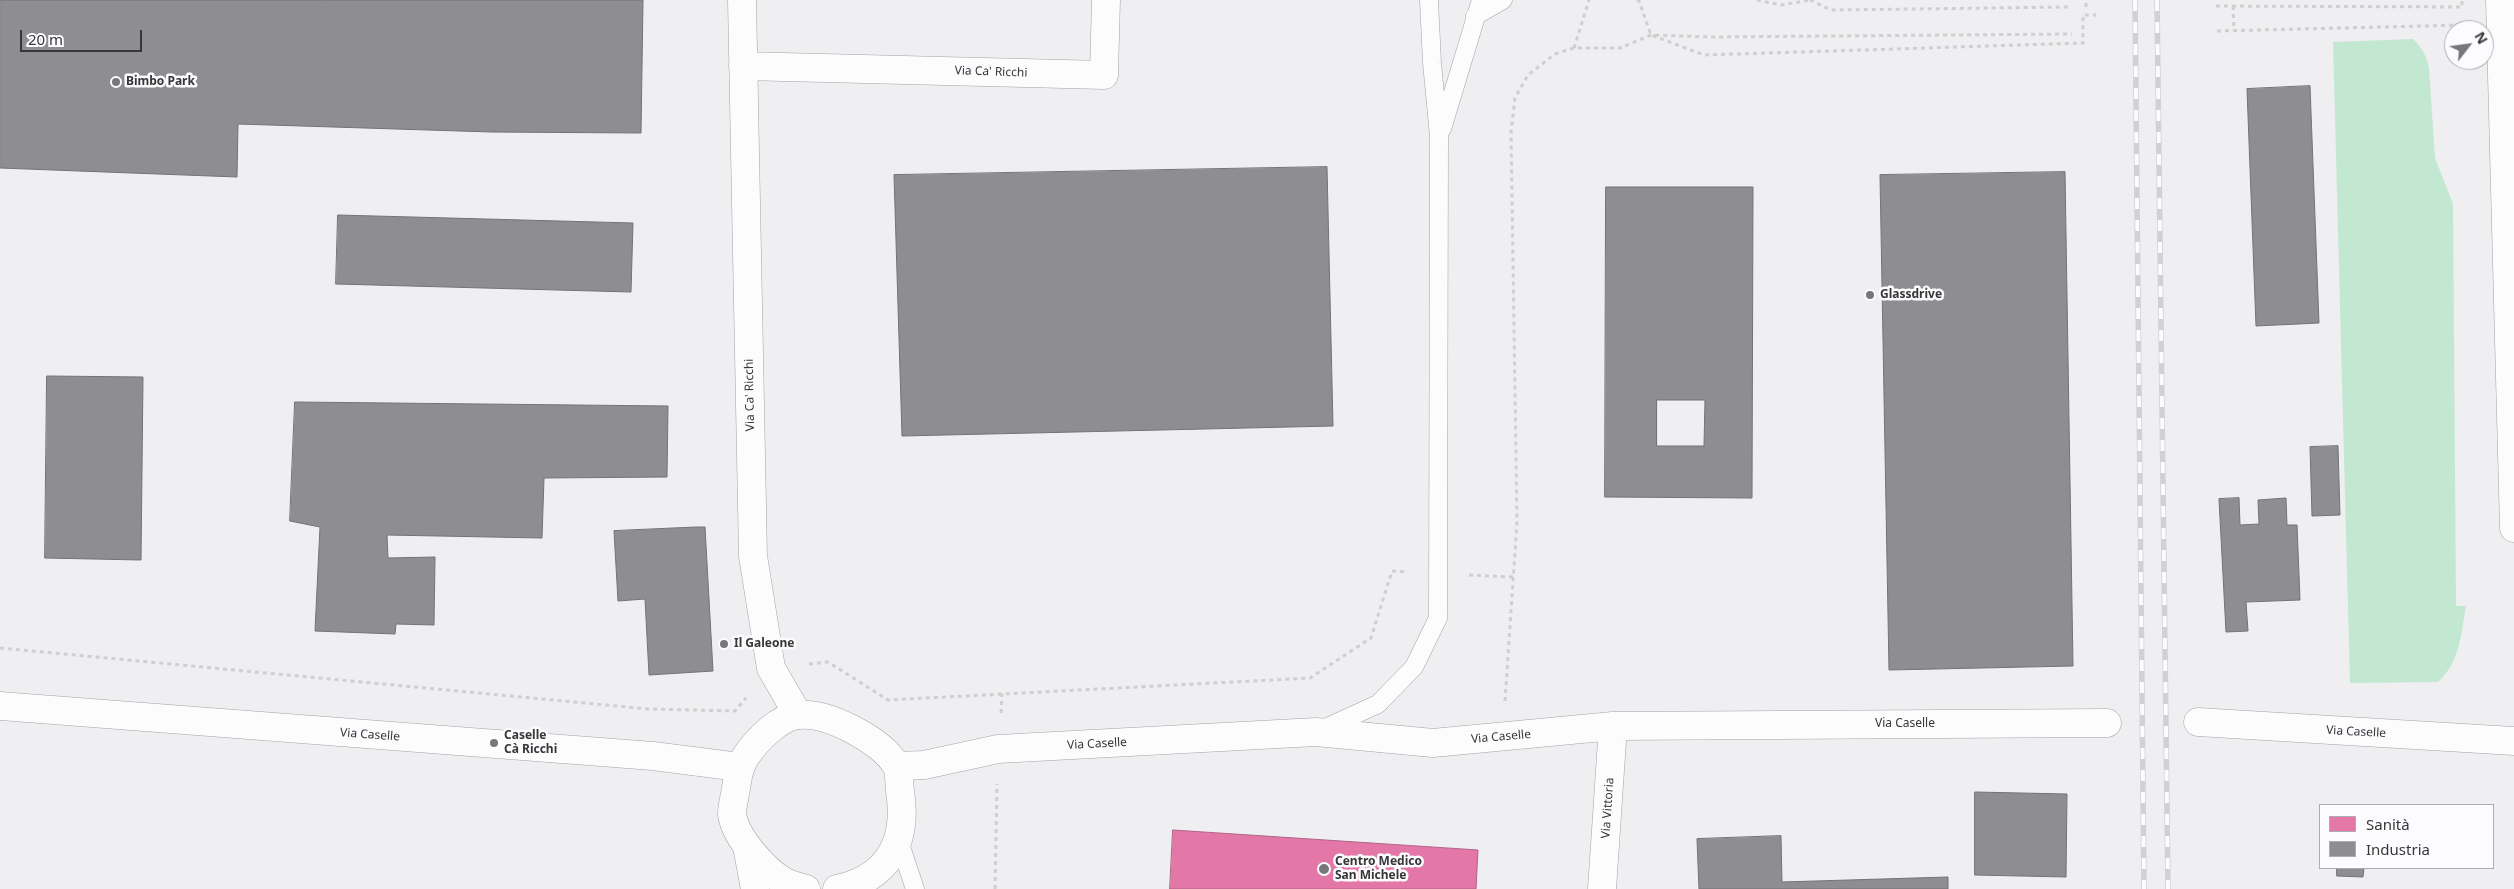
<!DOCTYPE html>
<meta charset="utf-8">
<style>
body{margin:0}
#map{position:relative;width:2514px;height:889px;overflow:hidden;background:#efeef1;font-family:"Noto Sans",sans-serif}
canvas{display:block}
.legend{position:absolute;left:2319px;top:804px;width:175px;height:65px;box-sizing:border-box;background:#fcfbfe;border:1px solid #adadaf;margin:0;padding:6px 9px;list-style:none;font-size:15px;color:#373738}
.legend li{display:flex;align-items:center;gap:10px;height:25px}
.legend b{width:25px;border:1px solid #adadaf}
.north{position:absolute;left:2444px;top:20px;width:50px;height:50px;box-sizing:border-box;background:#fcfbfe;border:1px solid #adadaf;border-radius:50%;rotate:60deg;font-size:14px;font-weight:700;line-height:20px;text-align:center;color:#373738}
.north::after{content:'';display:block;margin:auto;width:18px;height:22px;background:#777779;clip-path:polygon(50% 0,100% 100%,50% 72%,0 100%)}
.scale{position:absolute;left:20px;top:30px;width:122px;height:22px;box-sizing:border-box;border:2px solid #373738;border-top:0;padding-left:6px;font-size:15px;line-height:18px;white-space:nowrap;color:#373738;-webkit-text-stroke:4px #fcfbfe;paint-order:stroke}
</style>
<div id="map">
<canvas width="2514" height="889"></canvas>
<ul class="legend">
<li><b style="height:14px;background:#e377a8"></b>Sanità</li>
<li><b style="height:14px;background:#8d8d92"></b>Industria</li>
</ul>
<div class="north">N</div>
<div class="scale">20 m</div>
</div>
<script>
const context = document.querySelector('canvas').getContext('2d');
context.lineJoin = 'round';
function paint(path, color) { context.fillStyle = color; context.fill(path, 'evenodd'); }
function trace(path, color, width, dash) { context.strokeStyle = color; context.lineWidth = width; context.lineCap = dash ? 'butt' : 'round'; context.setLineDash(dash || []); context.stroke(path); }
function write(font, color, halo, rows, align = 'center') {
  context.font = font + ' "Noto Sans",sans-serif'; context.lineWidth = 5; context.setLineDash([]); context.textBaseline = 'middle'; context.strokeStyle = halo; context.fillStyle = color; for (const [text, x, y, turn = 0] of rows) {
    context.save(); context.translate(x, y); context.rotate((+turn || 0) * Math.PI / 180); context.textAlign = isNaN(turn) ? turn : align; if (halo) context.strokeText(text, 0, 0); context.fillText(text, 0, 0); context.restore();
  }
}
paint(new Path2D(`
 M2413,39C2422,48 2426,55 2429,68L2435,158L2453,204L2456,606H2466C2461,634 2460,662 2438,682L2350,683L2333,42Z`), '#c2e8d2');
const health = new Path2D(`
 M1173,830L1478,850L1476,889H1170Z`);
paint(health, '#e377a8');
trace(health, '#af6486', 1);
const industry = new Path2D(`
 M0,0H643L641,133L491,132L238,124L237,177L0,168Z
 M2310,86L2319,323L2256,326L2247,89Z
 M1327,167L1333,426L902,436L894,175Z
 M2065,172L2073,666L1889,670L1880,175Z
 M1606,187H1753L1752,498L1605,497ZM1657,400H1705L1704,446H1657Z
 M338,215L633,223L631,292L336,284Z
 M47,376L143,377L141,560L45,558Z
 M295,402L668,406L667,477L544,478L542,538L387,535L388,558L435,557L434,625L396,624L395,634L315,631L320,527L290,521Z
 M2338,446L2340,515L2312,516L2310,447Z
 M2239,498L2240,525L2259,524L2258,500L2286,498L2287,525H2297L2300,600L2246,602L2248,631L2226,632L2219,499Z
 M696,527H705L713,671L649,675L645,599L618,601L614,531Z
 M1975,792L2067,794L2066,877L1975,875Z
 M1781,836L1782,882L1948,877V889H1699L1697,839Z
 M2337,868H2364L2363,877L2337,876Z`);
paint(industry, '#8d8d92');
trace(industry, '#737377', 1);
const service = new Path2D(`
 M1475,16L1503,0
 M1442,129L1481,0
 M1319,731L1378,704L1414,667L1438,618L1439,136L1432,63L1429,0
 M899,841L915,889`);
const minor = new Path2D(`
 M742,0L753,556L771,668L798,715
 M2500,0L2514,528
 M743,66L1104,75L1106,0
 M2198,722L2514,741
 M897,766L924,765L998,749L1316,732L1433,743L1613,726L2107,723
 M1602,889L1613,726`);
const tertiary = new Path2D(`
 M0,706L653,756L739,767
 M747,846L755,889
 M806,889C799,887 791,885 785,882C765,871 735,837 732,814C732,806 735,796 736,788C738,776 739,767 746,756C757,740 778,718 798,715C828,712 881,740 896,765C900,771 899,784 900,791C908,842 889,878 837,889`);
trace(service, '#a3a2a5', 19);
trace(minor, '#a3a2a5', 29);
trace(tertiary, '#a3a2a5', 29);
trace(new Path2D(`
 M1637,0L1639,1L1651,35L1704,55L2083,43V15H2096
 M1757,0L1781,5L1811,0
 M1810,0L1831,10L2069,7
 M2216,6L2462,7V1
 M2233,6L2234,30
 M2086,7V0
 M2217,31L2464,25V27
 M1574,48L1589,0
 M1469,575L1513,577
 M0,648L649,709L735,711L746,698
 M809,664L828,662L888,700L1310,678L1371,638L1392,571L1408,572
 M1505,701L1517,522L1511,132L1515,98L1528,75L1555,54L1574,48H1620L1651,35L1712,37L2072,34
 M1001,713L1002,694
 M995,889L997,784`), '#cfcfd0', 3, [4, 4]);
trace(service, '#fdfcfd', 18);
trace(minor, '#fdfcfd', 28);
trace(tertiary, '#fdfcfd', 28);
const rail = new Path2D(`
 M2135,0L2144,889
 M2157,0L2168,889`);
trace(rail, '#d1d0d2', 5.5);
trace(rail, '#fcfbfe', 4, [11]);
for (const [x, y, r, color] of [
 [116,82,5,"#777779"],
 [1870,295,5,"#777779"],
 [724,644,5,"#777779"],
 [494,743,5,"#777779"],
 [1324,869,6,"#777779"]
]) { const dot = new Path2D(); dot.arc(x, y, r, 0, 2 * Math.PI); context.fillStyle = color; context.fill(dot); trace(dot, '#fcfbfe', 2); }
write('12px', '#373738', '#fcfbfe', [
 ["Via Ca' Ricchi",991,72,2],
 ["Via Ca' Ricchi",750,395,-91],
 ["Via Caselle",1905,724],
 ["Via Caselle",2356,732,3],
 ["Via Caselle",370,735,4],
 ["Via Caselle",1501,737,-5],
 ["Via Caselle",1097,744,-3],
 ["Via Vittoria",1608,808,-86]
]);
write('bold 12px', '#373738', '#fcfbfe', [
 ["Bimbo Park",126,82],
 ["Glassdrive",1880,295],
 ["Il Galeone",734,644],
 ["Caselle",504,736],
 ["Cà Ricchi",504,750],
 ["Centro Medico",1335,862],
 ["San Michele",1335,876]
], 'left');
</script>
